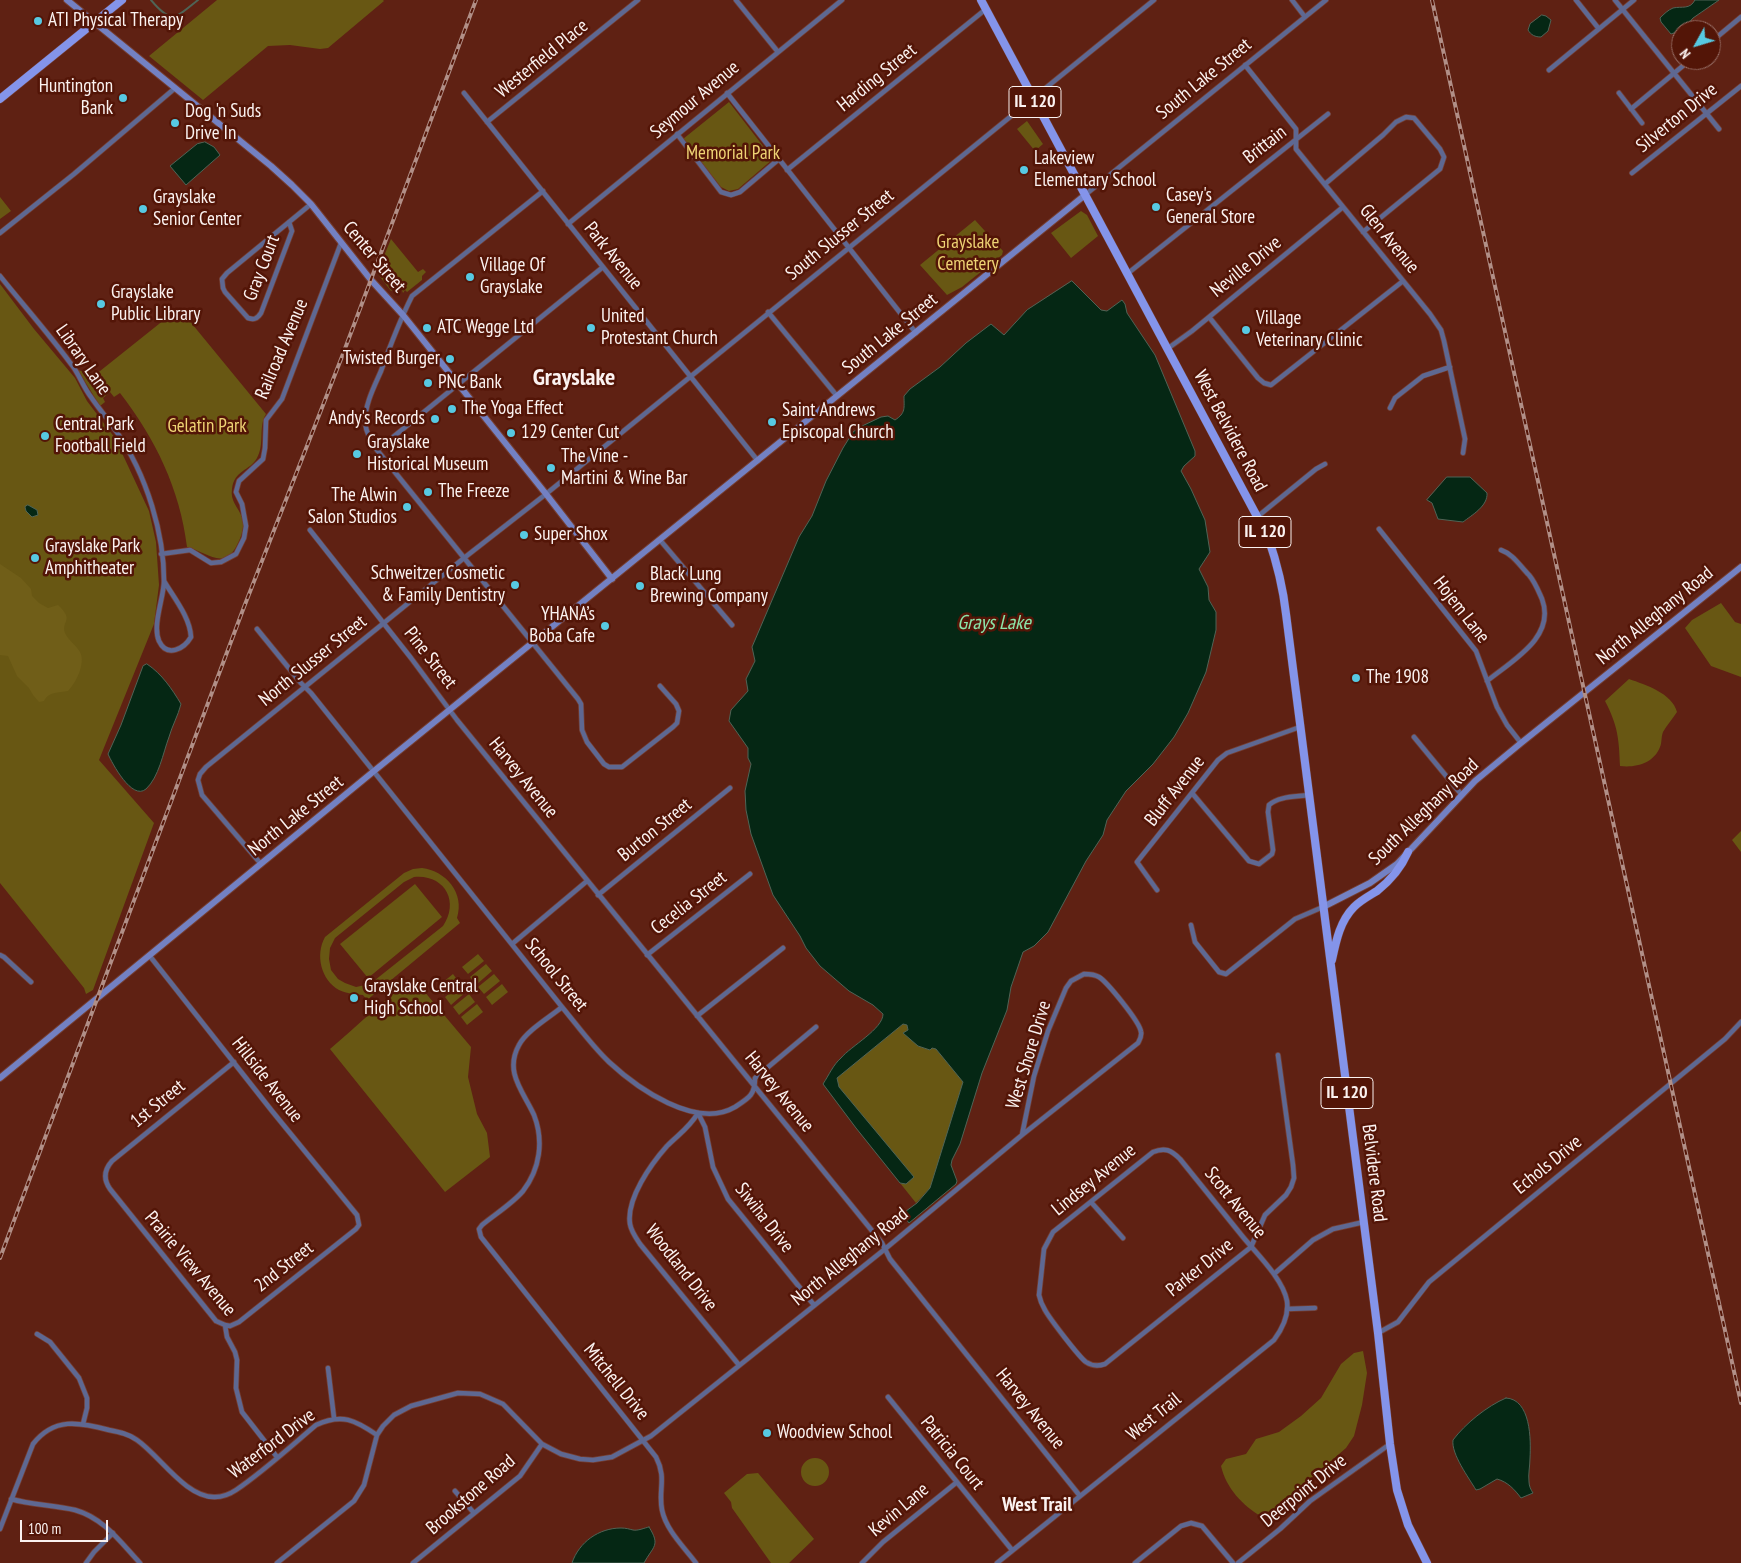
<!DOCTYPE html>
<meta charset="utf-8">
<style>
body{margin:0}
#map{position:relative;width:1741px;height:1563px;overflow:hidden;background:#5f2113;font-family:"PT Sans Narrow",sans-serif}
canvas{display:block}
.north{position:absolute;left:1671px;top:20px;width:50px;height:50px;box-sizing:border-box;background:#531507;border:1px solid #966d64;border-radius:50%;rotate:231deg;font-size:14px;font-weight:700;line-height:20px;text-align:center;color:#fbf2f0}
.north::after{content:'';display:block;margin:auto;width:18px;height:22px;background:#57c9e2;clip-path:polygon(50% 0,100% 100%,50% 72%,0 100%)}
.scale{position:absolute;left:20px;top:1520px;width:88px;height:22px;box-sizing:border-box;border:2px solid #fbf2f0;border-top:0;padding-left:6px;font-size:15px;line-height:18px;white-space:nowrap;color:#fbf2f0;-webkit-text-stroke:4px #531507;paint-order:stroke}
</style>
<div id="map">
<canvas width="1741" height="1563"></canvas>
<div class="north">N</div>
<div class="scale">100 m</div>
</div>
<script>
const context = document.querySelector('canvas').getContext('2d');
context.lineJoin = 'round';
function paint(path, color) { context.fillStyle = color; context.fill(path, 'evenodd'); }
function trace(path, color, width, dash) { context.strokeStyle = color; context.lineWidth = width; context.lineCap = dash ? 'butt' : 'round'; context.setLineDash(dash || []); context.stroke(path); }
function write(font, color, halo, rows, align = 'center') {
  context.font = font + ' "PT Sans Narrow",sans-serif'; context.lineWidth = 5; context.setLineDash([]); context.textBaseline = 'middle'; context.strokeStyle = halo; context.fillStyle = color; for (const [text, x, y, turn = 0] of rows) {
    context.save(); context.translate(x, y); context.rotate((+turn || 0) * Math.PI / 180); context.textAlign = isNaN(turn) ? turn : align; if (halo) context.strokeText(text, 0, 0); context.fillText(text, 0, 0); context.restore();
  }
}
paint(new Path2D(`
 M217,0H383L384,1L328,48L320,49L290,45L268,46L203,100L149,56Z
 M729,102L773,159L738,189L729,191L721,187L683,139Z
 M1027,121L1043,144L1035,151L1017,129Z
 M0,197L11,211L0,219Z
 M1081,211L1087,215L1098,236L1071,258L1051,233Z
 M975,220L1003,251L1002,255L962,287L947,295L920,265Z
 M391,239L418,272L423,269L426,272L422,276V280L407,292L405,290L403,293L400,284H396V287L391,291L377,273Z
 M0,284L34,329L75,378L87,401L115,438L149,511L156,542L159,585L154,624L99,760L154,823L93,990L86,994L84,988L0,883Z
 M179,308L266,414C258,427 265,444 257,458C250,471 234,470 232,489C230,501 238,507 242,517C245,525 242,535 238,543C225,572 207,552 187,547C180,489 155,438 120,393L114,397L110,392L103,398L105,402L100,406L78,370L95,375Z
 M1721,603L1735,622L1741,624V677L1711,666L1685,628L1692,620Z
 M1629,679C1646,685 1672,693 1677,712C1673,718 1667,725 1663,732C1661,737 1662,743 1660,747C1654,763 1636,768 1620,766C1619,739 1618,726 1605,701Z
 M1741,831V852L1732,840Z
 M422,868C446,871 465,893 457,918L460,923L367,1000L363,995C355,994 347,994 339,990C321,980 315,955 325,937L404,873L413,869ZM414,877C444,874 460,901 443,926L370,984L356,987L345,983L338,979L331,970L329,959L330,948L335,938L404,882Z
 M415,884L442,917L368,978L340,944Z
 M478,954L484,961L468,974L462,967Z
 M486,964L492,971L476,985L470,977Z
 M453,974L459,982L443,995L437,987Z
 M494,974L500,981L484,994L478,987Z
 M413,978L471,1047L468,1077L477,1114L487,1133L490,1157L445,1192L330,1049C358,1025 384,1000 413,978Z
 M461,984L467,991L451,1005L445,997Z
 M502,984L508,992L492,1005L486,997Z
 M469,994L475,1002L459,1015L453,1007Z
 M477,1004L483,1012L467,1025L461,1017Z
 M903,1024L907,1025L908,1030L918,1046L930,1050L932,1048L936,1049L964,1082L934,1178L930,1188L916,1203L900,1183L902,1184L839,1087L836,1078Z
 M1363,1351L1367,1373L1362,1405L1354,1436L1346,1448L1273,1511L1262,1517C1243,1506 1226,1488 1221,1466L1226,1459L1246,1454L1256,1439L1279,1432L1301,1416L1321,1398L1341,1364L1354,1353Z
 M801 1472a14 14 0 1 1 28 0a14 14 0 1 1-28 0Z
 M758,1473L814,1539L789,1563H771L732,1508L731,1502L724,1493L747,1474Z`), '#685713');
paint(new Path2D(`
 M0,564L21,578L31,589L32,596L39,603L48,608L58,605C75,621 61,620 65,633C68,640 76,645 80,652C86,663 76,683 68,691C59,693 49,691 44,701L39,702L33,695L29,688L17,676L8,656L0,655Z`), '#705e18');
const water = new Path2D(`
 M1695,0H1719L1693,18L1682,30L1671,34L1661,22L1660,18C1664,14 1668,10 1673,8C1682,6 1690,10 1695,0Z
 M1542,15L1546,16L1551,20L1548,31L1541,37C1535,37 1531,35 1528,30L1530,24Z
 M205,142L214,147L220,155L186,185L170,166L197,144Z
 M1072,281L1101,310L1107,311L1122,300L1125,304L1127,313L1155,355L1195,451V456L1184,466L1181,471L1191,489L1205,520L1210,552L1199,569L1208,587L1209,600L1216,612V630L1206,672L1188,713L1174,737L1153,764L1126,791L1107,820L1103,835L1086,861L1048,932L1034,946L1023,952L1011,987L1007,1010L982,1073L960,1144L952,1160L951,1165L957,1181L956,1184L909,1223L902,1214L917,1203L930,1188L963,1082L936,1049L932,1048L930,1050L918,1046L903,1033L908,1030L907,1025L903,1024L837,1078L839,1087L914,1177L906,1184L900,1183L856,1128L823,1084C829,1075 833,1065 841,1058C851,1046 883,1029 883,1014L873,1005L849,991L820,966L806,948L800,936L773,895L751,834L746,810L745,791L751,764L748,758V748L729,721L731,710L748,691L746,679L755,661L752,647L799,537L812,516L826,481L843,448L853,432L860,427L881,417L888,416L895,420C906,413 904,408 904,396L910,389L940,367L966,343L991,324L1004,335L1027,310Z
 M1447,477H1470L1487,493C1488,506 1472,515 1463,522L1438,519L1432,503L1427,500Z
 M28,505L37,510L38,515L32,517L26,511L25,507Z
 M147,664C162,674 172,689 181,704C178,716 172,726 169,737C163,753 159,777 146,789C132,801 112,763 108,754L121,725L143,666Z
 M1506,1398C1531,1399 1531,1440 1530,1458C1530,1466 1528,1474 1529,1482C1529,1486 1531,1490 1533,1493L1521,1498C1515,1490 1508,1482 1497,1479L1480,1489L1476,1490C1469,1478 1451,1454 1453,1440C1465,1424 1487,1406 1506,1398Z
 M649,1527C661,1546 653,1546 644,1563H572C579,1542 599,1528 621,1528C626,1528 629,1529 633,1530C638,1531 644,1528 649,1527Z`);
paint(water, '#052714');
trace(water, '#4f6456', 1);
trace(new Path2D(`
 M151,0C172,25 175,18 198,0`), '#4f6456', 2);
const street = new Path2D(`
 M736,0L778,52
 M1292,0L1305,17
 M1576,0L1599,29
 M1615,0L1719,129
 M1711,42L1741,17
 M1245,65L1296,129V149L1430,314L1441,330L1444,341L1465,439L1463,453
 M1549,70L1634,0
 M464,93L758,461
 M727,93L916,333
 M1619,93L1642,123
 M1631,109L1690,60
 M487,122L638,0
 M677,134L721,192L731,195L740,192L779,159
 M787,170L986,9
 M1632,173L1741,86
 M1325,184L1383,135L1396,122L1406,117L1414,118L1440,149L1444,157L1440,169L1363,232
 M543,191L412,296C400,320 390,346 381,371C374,387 365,404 365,422C366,433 371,441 377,450L578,699L581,704L582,730L587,742L604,764L609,767H622L673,727L677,723L679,711L676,704L660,686
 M1085,195L1326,0
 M289,222L292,231L261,313C257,319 254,320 248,318L225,292L223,288L222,279L227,273L311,204
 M568,224L842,0
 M0,233L74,174L174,89
 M1127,274L1328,114
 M0,276C24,306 51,336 74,368C80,377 84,388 91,397C99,409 108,419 116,431C131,452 144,480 152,506C159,529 164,556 164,581C164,597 152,625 159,641C167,658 184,649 191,637C190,617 174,598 164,581
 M768,312L837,396
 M1209,317L1258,378L1264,383L1271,385L1403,281
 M1167,349L1192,331L1343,207
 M1390,408L1395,398L1423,376L1450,367
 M377,450L603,267
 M1257,517L1316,469L1325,464
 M1379,529L1476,651L1497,707L1507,725L1521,743
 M310,530L411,658L457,720L882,1243L890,1259L1080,1496
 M660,540L732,625
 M161,554L190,550L211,563L221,562L236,554L244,538L246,526L242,504L236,492L239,481L263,459L265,448L266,420L282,399L341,243
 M257,629L301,683L311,693L562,1007C577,1025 592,1046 609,1062C637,1088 696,1130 735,1107C749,1098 755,1095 755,1078L816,1027
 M1487,681C1513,660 1556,637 1542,599C1538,590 1535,582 1529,575C1520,566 1513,554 1501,550
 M1414,737L1461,794
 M1192,793L1249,861L1259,864L1272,854L1273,850L1268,812L1269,805C1279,796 1296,797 1309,795
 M261,864L202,795L198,780L200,774L206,767L464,558L546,494L1154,0
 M1157,890L1137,862L1218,760L1227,753L1300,727
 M598,895L730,788
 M1191,925L1195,942L1219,972L1226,974L1295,919L1323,907
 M512,944L587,881
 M0,955L4,957L31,982
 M149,955L272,1111L357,1215L359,1225L356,1229L239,1322L230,1326L225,1325
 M647,955L750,874
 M562,1007C550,1017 526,1031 519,1045C504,1072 523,1091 534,1115C544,1141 540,1169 523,1191C513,1203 494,1215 482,1225L479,1229L481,1237L656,1457C667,1478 658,1490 662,1510C666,1530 684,1547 696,1563
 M697,1016L783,948
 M234,1062L112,1161C104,1170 103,1179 110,1189L216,1321L225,1325L227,1337L235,1352L237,1360L236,1388L242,1412L277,1457
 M698,1113C689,1128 679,1134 667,1146C651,1164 626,1199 630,1224C631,1231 636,1238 640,1244L739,1365
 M698,1113L705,1127L713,1167L728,1199L814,1305
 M1091,1202L1123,1238
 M1274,1274L1313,1240L1333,1229L1364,1222
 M1287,1309L1315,1308
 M1378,1333L1398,1322L1429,1282L1725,1039L1741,1022
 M37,1334L50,1342L79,1378L87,1398V1408L83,1424
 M328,1368L334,1418
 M888,1397L1012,1550
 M455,1491L474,1513
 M11,1499C32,1505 54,1505 75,1510C104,1518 121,1543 140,1563
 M0,1529L33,1444C54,1417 79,1422 109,1430C119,1432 129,1434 137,1440C160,1456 186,1498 215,1497C222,1497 230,1494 236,1490C264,1471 290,1447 316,1425C342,1413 355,1420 377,1435
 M86,1563L94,1552L113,1533
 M277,1563L354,1501L364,1485L377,1435L383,1426L394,1415L411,1406L458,1393L480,1394L503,1404L542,1444L561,1454L580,1459L593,1460L612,1457L651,1436L885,1249L1022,1135L1138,1043C1140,1039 1142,1036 1141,1032C1140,1022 1107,982 1099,977C1094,974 1089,974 1084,974L1071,981L1066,988L1048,1031L1034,1076L1022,1135
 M413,1563L520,1476L542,1444
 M862,1563L883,1542L957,1482
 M997,1563L1274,1340C1283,1328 1289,1316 1287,1301C1283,1279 1257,1254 1243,1237C1222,1211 1201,1185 1180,1159C1171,1150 1165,1147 1153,1152L1053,1232L1044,1249L1039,1295C1040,1300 1042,1305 1045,1310C1050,1319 1079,1357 1086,1362C1092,1366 1099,1366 1105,1364L1251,1247L1265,1215L1286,1195L1291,1187L1294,1178L1293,1165L1278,1055
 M1135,1563L1181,1526L1191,1523L1202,1526L1233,1563
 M1238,1563L1280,1529L1310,1501L1390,1444`);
const secondary = new Path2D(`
 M67,0L271,166L292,185L311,204L371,280L403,315L546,494L612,579
 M1323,907L1370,883L1397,864L1475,781L1521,743L1741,567
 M0,1078L374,771L1085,195`);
const primary = new Path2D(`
 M981,0L1268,537C1277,563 1283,587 1286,614L1378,1333L1390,1444L1397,1490L1408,1525L1427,1563
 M0,99L122,0
 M1332,960C1336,941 1340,921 1354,907C1361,900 1369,896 1377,891C1391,880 1401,868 1408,852`);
trace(street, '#753e32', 6);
trace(secondary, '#753e32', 8);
trace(primary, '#753e32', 9);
trace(street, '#5e6892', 4.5);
trace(secondary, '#7381c3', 6);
trace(primary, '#8494ea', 8);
const rail = new Path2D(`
 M1432,0L1741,1403
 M0,1258L244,607L343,354L476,0`);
trace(rail, '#b18f87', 4);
trace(rail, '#531507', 2, [5.5]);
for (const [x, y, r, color] of [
 [38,21,5,"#57c9e2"],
 [123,98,5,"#57c9e2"],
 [175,123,5,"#57c9e2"],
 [1024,170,5,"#57c9e2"],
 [1156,207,5,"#57c9e2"],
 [143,209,5,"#57c9e2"],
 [470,277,5,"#57c9e2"],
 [101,304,5,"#57c9e2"],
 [427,328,5,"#57c9e2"],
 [591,328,5,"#57c9e2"],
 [1246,330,5,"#57c9e2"],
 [450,359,5,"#57c9e2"],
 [428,383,5,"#57c9e2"],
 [452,409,5,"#57c9e2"],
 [435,419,5,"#57c9e2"],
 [772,422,5,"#57c9e2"],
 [511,433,5,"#57c9e2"],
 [45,436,5,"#57c9e2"],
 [357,454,5,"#57c9e2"],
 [551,468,5,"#57c9e2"],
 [428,492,5,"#57c9e2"],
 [407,507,5,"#57c9e2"],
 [524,535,5,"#57c9e2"],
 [35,558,5,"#57c9e2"],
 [515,585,5,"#57c9e2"],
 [640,586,5,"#57c9e2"],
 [605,626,5,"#57c9e2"],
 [1356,678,5,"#57c9e2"],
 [354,998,5,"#57c9e2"],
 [767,1433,5,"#57c9e2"]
]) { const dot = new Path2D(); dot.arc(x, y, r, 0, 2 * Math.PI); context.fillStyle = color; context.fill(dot); trace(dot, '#531507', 2); }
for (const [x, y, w] of [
 [1035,102,52],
 [1265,532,52],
 [1347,1093,52]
]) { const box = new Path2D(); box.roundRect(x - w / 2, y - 15.5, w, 31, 4); context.fillStyle = '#531507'; context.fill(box); trace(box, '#fbf2f0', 1); }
write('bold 18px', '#fbf2f0', null, [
 ["IL 120",1035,102],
 ["IL 120",1265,532],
 ["IL 120",1347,1093]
]);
write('19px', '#fbf2f0', '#531507', [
 ["ATI Physical Therapy",48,21],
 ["Huntington",113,87,"right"],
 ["Bank",113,109,"right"],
 ["Dog 'n Suds",185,112],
 ["Drive In",185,134],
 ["Lakeview",1034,159],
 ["Elementary School",1034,181],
 ["Casey's",1166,196],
 ["General Store",1166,218],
 ["Grayslake",153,198],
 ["Senior Center",153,220],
 ["Village Of",480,266],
 ["Grayslake",480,288],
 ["Grayslake",111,293],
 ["Public Library",111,315],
 ["United",601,317],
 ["Protestant Church",601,339],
 ["Village",1256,319],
 ["Veterinary Clinic",1256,341],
 ["ATC Wegge Ltd",437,328],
 ["Twisted Burger",440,359,"right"],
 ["PNC Bank",438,383],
 ["The Yoga Effect",462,409],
 ["Saint Andrews",782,411],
 ["Episcopal Church",782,433],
 ["Andy's Records",425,419,"right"],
 ["Central Park",55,425],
 ["Football Field",55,447],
 ["129 Center Cut",521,433],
 ["Grayslake",367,443],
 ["Historical Museum",367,465],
 ["The Vine -",561,457],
 ["Martini & Wine Bar",561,479],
 ["The Freeze",438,492],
 ["The Alwin",397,496,"right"],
 ["Salon Studios",397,518,"right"],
 ["Super Shox",534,535],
 ["Grayslake Park",45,547],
 ["Amphitheater",45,569],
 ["Schweitzer Cosmetic",505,574,"right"],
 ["& Family Dentistry",505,596,"right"],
 ["Black Lung",650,575],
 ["Brewing Company",650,597],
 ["YHANA’s",595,615,"right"],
 ["Boba Cafe",595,637,"right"],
 ["The 1908",1366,678],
 ["Grayslake Central",364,987],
 ["High School",364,1009],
 ["Woodview School",777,1433]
], 'left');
write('19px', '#fbf2f0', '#531507', [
 ["Westerfield Place",542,59,-39],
 ["Harding Street",877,78,-39],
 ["South Lake Street",1204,79,-39],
 ["Seymour Avenue",695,100,-40],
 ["Silverton Drive",1677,118,-39],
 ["Brittain",1265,145,-38],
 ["South Slusser Street",840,235,-39],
 ["Glen Avenue",1389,239,51],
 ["Park Avenue",613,256,51],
 ["Center Street",374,257,50],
 ["Neville Drive",1246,267,-39],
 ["Gray Court",262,268,-69],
 ["South Lake Street",890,334,-39],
 ["Railroad Avenue",282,349,-67],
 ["Library Lane",83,360,55],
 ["West Belvidere Road",1230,431,62],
 ["Hojem Lane",1461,610,52],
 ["North Alleghany Road",1655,616,-39],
 ["Pine Street",430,658,52],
 ["North Slusser Street",313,661,-39],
 ["Harvey Avenue",523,778,51],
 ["Bluff Avenue",1175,791,-52],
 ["South Alleghany Road",1424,812,-44],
 ["North Lake Street",296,816,-39],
 ["Burton Street",655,830,-39],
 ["Cecelia Street",689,903,-38],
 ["School Street",556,975,51],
 ["West Shore Drive",1029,1055,-73],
 ["Hillside Avenue",267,1080,52],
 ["Harvey Avenue",779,1092,51],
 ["1st Street",158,1104,-39],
 ["Echols Drive",1548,1165,-39],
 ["Belvidere Road",1374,1173,83],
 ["Lindsey Avenue",1094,1180,-39],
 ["Scott Avenue",1235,1203,51],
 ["Siwiha Drive",764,1218,52],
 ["North Alleghany Road",850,1257,-39],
 ["Prairie View Avenue",190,1264,50],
 ["2nd Street",284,1267,-38],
 ["Woodland Drive",681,1268,52],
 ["Parker Drive",1200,1268,-39],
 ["Mitchell Drive",616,1382,51],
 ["Harvey Avenue",1030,1409,51],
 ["West Trail",1154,1417,-39],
 ["Waterford Drive",272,1444,-37],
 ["Patricia Court",952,1453,51],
 ["Deerpoint Drive",1304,1491,-39],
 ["Brookstone Road",471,1495,-41],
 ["Kevin Lane",899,1510,-40]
]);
write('19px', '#eed374', '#531507', [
 ["Memorial Park",733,154],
 ["Grayslake",968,243],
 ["Cemetery",968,265],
 ["Gelatin Park",207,427]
]);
write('italic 20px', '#8ce6ab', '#531507', [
 ["Grays Lake",994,623]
]);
write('bold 20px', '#fbf2f0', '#531507', [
 ["West Trail",1037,1505]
]);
write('bold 24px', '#fbf2f0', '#531507', [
 ["Grayslake",574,378]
]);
</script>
